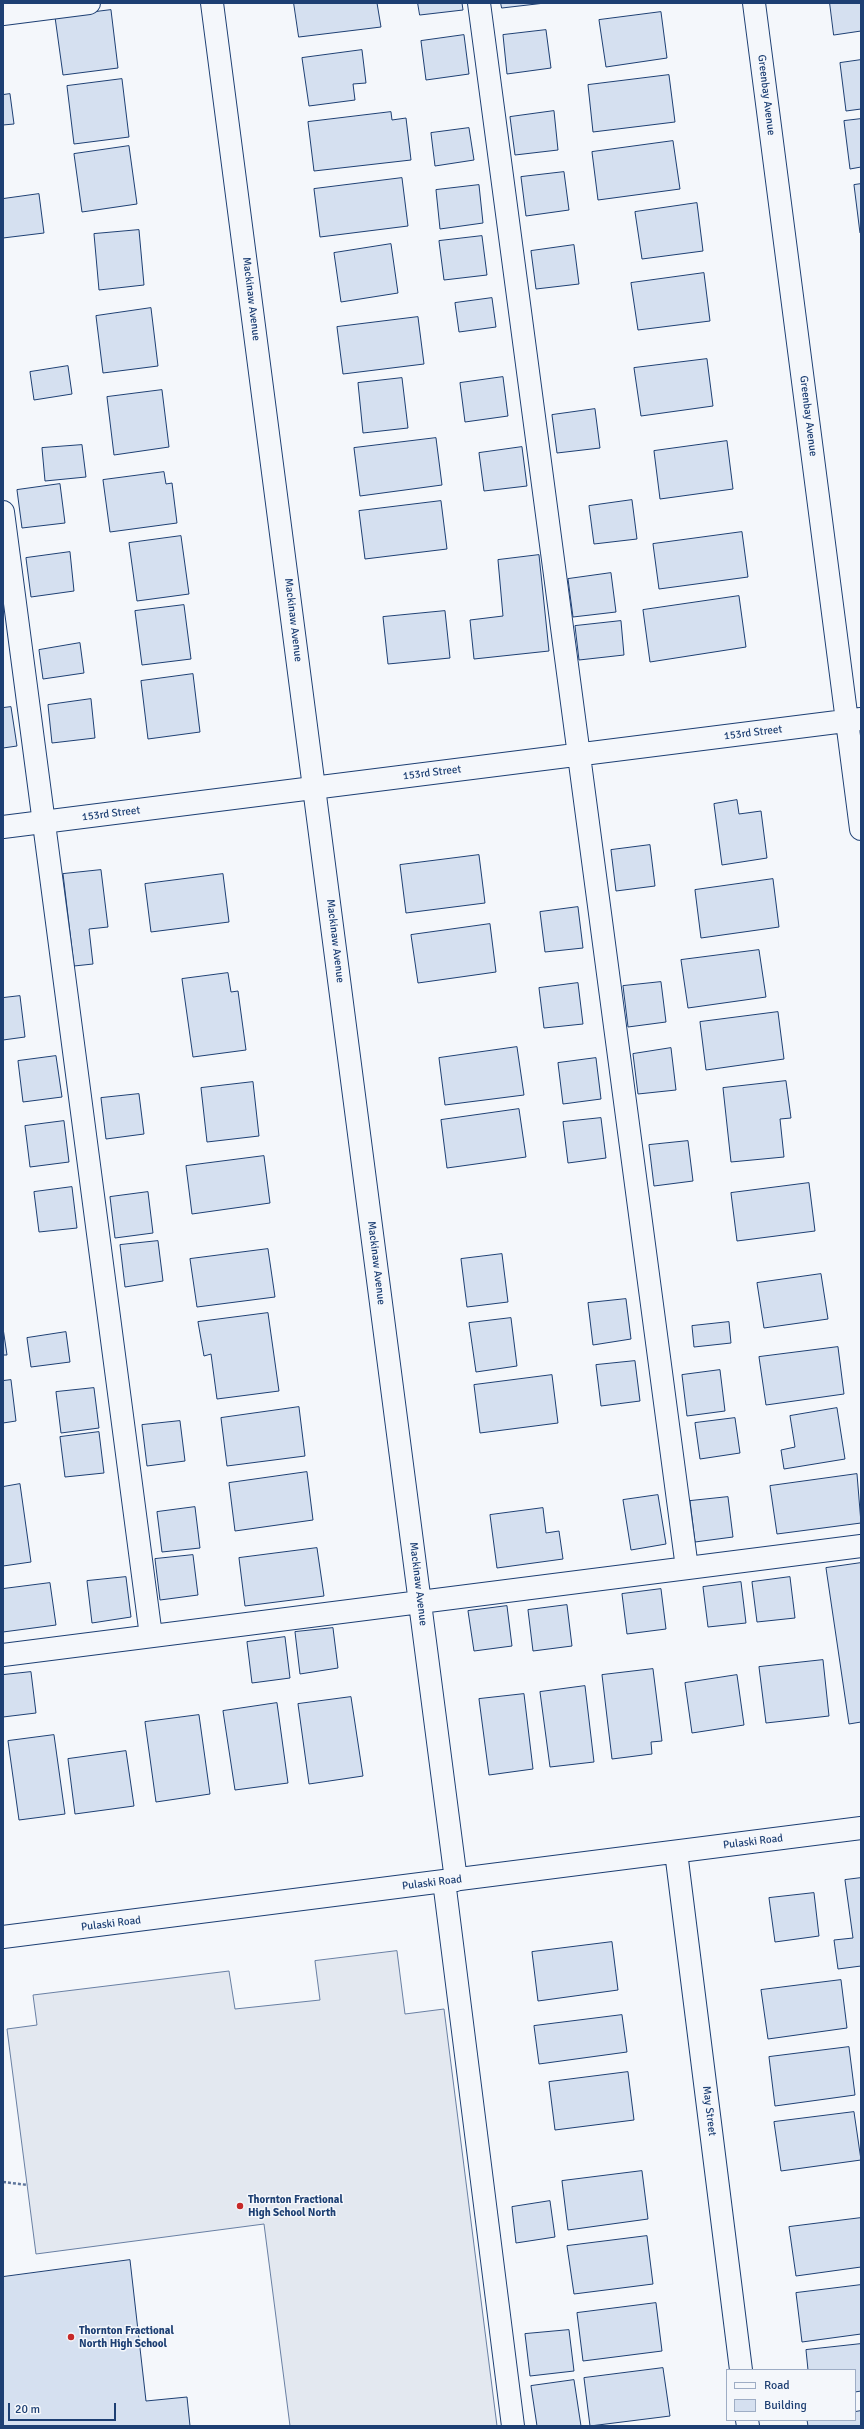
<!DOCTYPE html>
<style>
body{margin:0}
#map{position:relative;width:864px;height:2429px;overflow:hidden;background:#f4f7fb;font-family:Signika,sans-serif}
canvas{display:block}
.frame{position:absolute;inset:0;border:4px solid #1d3f73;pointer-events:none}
.legend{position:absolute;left:726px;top:2369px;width:130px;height:52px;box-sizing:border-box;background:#f4f7fb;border:1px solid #9eadc5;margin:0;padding:5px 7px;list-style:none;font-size:12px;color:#1d3f73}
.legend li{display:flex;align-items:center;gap:8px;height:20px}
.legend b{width:20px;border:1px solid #9eadc5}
.scale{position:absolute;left:8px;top:2403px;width:108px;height:18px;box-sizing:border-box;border:2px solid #1d3f73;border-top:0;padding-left:5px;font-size:12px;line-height:14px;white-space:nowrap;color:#1d3f73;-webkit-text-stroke:3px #f4f7fb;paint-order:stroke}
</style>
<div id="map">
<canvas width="864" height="2429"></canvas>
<div class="frame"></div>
<ul class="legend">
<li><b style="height:5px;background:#f4f7fb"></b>Road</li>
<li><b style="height:11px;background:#d5e0f0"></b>Building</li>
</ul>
<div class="scale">20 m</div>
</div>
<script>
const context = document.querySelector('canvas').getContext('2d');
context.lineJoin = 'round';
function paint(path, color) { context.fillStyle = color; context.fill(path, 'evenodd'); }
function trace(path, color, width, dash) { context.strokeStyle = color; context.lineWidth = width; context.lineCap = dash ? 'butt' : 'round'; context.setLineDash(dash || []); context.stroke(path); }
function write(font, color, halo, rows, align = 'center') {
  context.font = font + ' Signika,sans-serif'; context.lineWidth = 3; context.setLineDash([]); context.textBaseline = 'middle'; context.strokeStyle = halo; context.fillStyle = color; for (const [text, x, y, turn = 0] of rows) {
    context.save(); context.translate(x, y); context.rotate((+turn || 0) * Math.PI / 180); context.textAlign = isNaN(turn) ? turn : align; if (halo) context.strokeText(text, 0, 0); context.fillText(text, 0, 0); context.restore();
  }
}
const parking = new Path2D(`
 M397,1951L405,2014L444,2009L497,2426H290L264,2224L36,2254L7,2029L37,2025L33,1995L229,1971L235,2009L320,2000L315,1961Z`);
paint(parking, '#e3e8f0');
trace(parking, '#687fa3', 1);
const building = new Path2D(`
 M294,3H377L381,27L299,37Z
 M418,3H462L463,10L420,15Z
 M501,3H545L502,8Z
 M830,3H861V31L834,35Z
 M111,10L118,68L63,75L55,17Z
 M661,12L667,58L606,67L599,20Z
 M546,30L551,68L507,74L503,35Z
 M464,35L469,74L426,80L421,41Z
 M362,50L366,83L353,84L355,100L309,106L302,58Z
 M861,60V109L846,111L840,63Z
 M669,75L675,122L593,132L588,85Z
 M122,79L129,137L74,144L67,86Z
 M10,94L14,124L3,125V95Z
 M554,111L558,150L515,155L510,117Z
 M391,112L392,120L406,118L411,160L314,171L308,122Z
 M861,119V167L850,169L844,121Z
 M469,128L474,160L435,166L431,133Z
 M673,141L680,189L598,200L592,152Z
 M129,146L137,204L82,212L74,154Z
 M564,172L569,210L526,216L521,177Z
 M402,178L408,226L320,237L314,189Z
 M861,184V233H860L854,185Z
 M479,185L483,223L440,229L436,190Z
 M39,194L44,233L3,238V199Z
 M697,203L703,251L642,259L635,212Z
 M139,230L144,285L99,290L94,234Z
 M482,236L487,275L444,280L439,241Z
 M391,244L398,293L341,302L334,253Z
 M574,245L579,284L536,289L531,251Z
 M704,273L710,321L638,330L631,283Z
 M492,298L496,327L459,332L455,303Z
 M151,308L158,366L103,373L96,316Z
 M418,317L424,364L343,374L337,327Z
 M707,359L713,406L641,416L634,368Z
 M68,366L72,394L34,400L30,372Z
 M503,377L508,416L465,422L460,383Z
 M402,378L408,428L363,433L358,383Z
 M162,390L169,447L114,455L107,397Z
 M595,409L600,448L557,453L552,415Z
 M436,438L442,485L360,496L354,448Z
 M727,441L733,489L660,499L654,451Z
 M82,445L86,477L45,481L42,448Z
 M522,447L527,486L484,491L479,453Z
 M164,472L166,484L172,483L177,523L110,532L103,480Z
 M60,484L65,523L22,528L17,490Z
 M632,500L637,539L594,544L589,506Z
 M441,501L447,549L365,559L359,511Z
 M742,532L748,577L659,589L653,544Z
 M181,536L189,594L137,601L129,543Z
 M70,552L74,591L31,597L26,558Z
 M539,555L549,651L474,659L470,620L503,616L498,560Z
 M611,573L616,612L573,617L568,579Z
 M739,596L746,647L650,662L643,610Z
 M184,605L191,659L142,665L135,611Z
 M445,611L450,658L388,664L383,617Z
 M621,621L624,655L579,660L575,626Z
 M80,643L84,673L43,679L39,650Z
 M193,674L200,732L148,739L141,681Z
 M91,699L95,738L52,743L48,705Z
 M11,707L17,746L3,748V708Z
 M737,800L739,814L761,811L767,858L722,865L714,804Z
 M650,845L655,886L616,891L611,850Z
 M479,855L485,903L406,913L400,865Z
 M101,870L108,927L89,929L93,964L74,966L63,874Z
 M223,874L229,922L151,932L145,884Z
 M773,879L779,927L701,938L695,890Z
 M578,907L583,948L545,952L540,912Z
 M490,924L496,972L418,983L411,935Z
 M759,950L766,997L688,1008L681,960Z
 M228,973L231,992L238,991L246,1050L193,1057L182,979Z
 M661,982L666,1022L628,1027L623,986Z
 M578,983L583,1024L544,1028L539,988Z
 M20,996L25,1037L3,1040V998Z
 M778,1012L784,1059L706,1070L700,1022Z
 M517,1047L524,1095L445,1105L439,1058Z
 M671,1048L676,1090L638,1094L633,1054Z
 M56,1056L62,1097L23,1102L18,1061Z
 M596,1058L601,1099L563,1104L558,1063Z
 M786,1081L791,1118L780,1119L784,1157L731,1162L723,1088Z
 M253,1082L259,1136L207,1142L201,1088Z
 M139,1094L144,1134L106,1139L101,1098Z
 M519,1109L526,1157L447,1168L441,1120Z
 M601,1118L606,1158L568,1163L563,1122Z
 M64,1121L69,1162L30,1167L25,1126Z
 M688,1141L693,1181L654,1186L649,1145Z
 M264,1156L270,1203L192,1214L186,1166Z
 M809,1183L815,1231L737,1241L731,1193Z
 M72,1187L77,1228L39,1232L34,1192Z
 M148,1192L153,1233L115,1238L110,1197Z
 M158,1241L163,1281L125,1287L120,1245Z
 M268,1249L275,1297L197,1307L190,1259Z
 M502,1254L508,1302L467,1307L461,1259Z
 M821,1274L828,1319L764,1328L757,1283Z
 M626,1299L631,1339L593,1345L588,1303Z
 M268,1313L279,1391L217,1399L211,1354L204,1356L198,1322Z
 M511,1318L517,1366L476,1372L469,1323Z
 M729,1322L731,1343L694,1347L692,1326Z
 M3,1328L7,1355H3Z
 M66,1332L70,1362L31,1367L27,1338Z
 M838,1347L844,1394L766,1405L759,1357Z
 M635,1361L640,1401L601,1406L596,1365Z
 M720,1370L725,1411L687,1416L682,1375Z
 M552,1375L558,1423L480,1433L474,1385Z
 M11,1380L16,1421L3,1423V1381Z
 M94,1388L99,1428L61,1433L56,1392Z
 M299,1407L305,1456L227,1466L221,1418Z
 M837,1408L845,1459L784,1469L781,1450L795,1447L790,1416Z
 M735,1418L740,1453L700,1459L695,1423Z
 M180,1421L185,1461L147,1466L142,1425Z
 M99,1432L104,1473L65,1477L60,1437Z
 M307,1472L313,1520L235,1531L229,1483Z
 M857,1474L861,1523L777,1534L770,1486Z
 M20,1484L31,1562L3,1566V1487Z
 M658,1495L666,1544L631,1550L623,1500Z
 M728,1497L733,1537L695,1542L690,1501Z
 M195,1507L200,1548L162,1552L157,1512Z
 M543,1508L546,1533L559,1531L563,1559L497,1568L490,1515Z
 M317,1548L324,1596L245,1606L239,1558Z
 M193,1555L198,1595L160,1600L155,1559Z
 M861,1563V1722L849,1724L826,1568Z
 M126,1577L131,1617L92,1623L87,1581Z
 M790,1577L795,1618L757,1622L752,1582Z
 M741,1582L746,1623L708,1627L703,1587Z
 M50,1583L56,1625L3,1632V1589Z
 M661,1589L666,1629L627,1634L622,1594Z
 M567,1605L572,1646L533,1651L528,1610Z
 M507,1606L512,1646L474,1651L468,1611Z
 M333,1628L338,1668L300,1674L295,1632Z
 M285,1637L290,1678L252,1683L247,1642Z
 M823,1660L829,1716L766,1723L759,1667Z
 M653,1669L662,1741L651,1742L652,1754L612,1759L602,1675Z
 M31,1672L36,1713L3,1717V1675Z
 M737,1675L744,1725L692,1733L685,1683Z
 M585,1686L594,1762L550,1767L540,1692Z
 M524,1694L533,1769L489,1775L479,1699Z
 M351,1697L363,1776L309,1784L298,1704Z
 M277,1703L288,1783L235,1790L223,1711Z
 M199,1715L210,1794L156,1802L145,1722Z
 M54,1735L65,1814L19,1820L8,1741Z
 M126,1751L134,1806L75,1814L68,1759Z
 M861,1878V1966L838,1969L834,1940L853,1938L845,1880Z
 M814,1893L819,1936L775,1942L769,1898Z
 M612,1942L618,1990L538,2001L532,1952Z
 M841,1980L847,2028L768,2039L761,1990Z
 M622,2015L627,2052L539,2064L534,2026Z
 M849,2047L855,2095L775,2106L769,2057Z
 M628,2072L634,2120L555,2130L549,2082Z
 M854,2112L861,2160L781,2171L774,2122Z
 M642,2171L648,2219L568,2230L562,2181Z
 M550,2201L555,2237L516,2243L512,2207Z
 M861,2218V2267L796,2276L789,2227Z
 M647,2236L653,2284L574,2294L567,2246Z
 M130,2260L146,2401L187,2397L190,2426H3V2277Z
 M861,2285V2334L802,2342L796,2293Z
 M656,2303L662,2351L583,2361L577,2313Z
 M569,2330L574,2371L530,2376L525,2334Z
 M861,2344V2391L855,2392V2370H808L806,2350Z
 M663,2368L670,2416L590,2426L584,2378Z
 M574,2380L581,2426H537L531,2386Z
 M861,2411V2426H808L807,2420H855V2412Z`);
paint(building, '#d5e0f0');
trace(building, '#1d3f73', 1);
const minor = new Path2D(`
 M212,3L456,1880
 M479,3L687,1568
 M754,3L861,829
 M3,14L89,3
 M3,512L151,1636
 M3,827L861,719
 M3,1655L861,1546
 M676,1852L741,2370
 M444,1881L513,2426
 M3,1937L861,1828
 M747,2420L748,2426`);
trace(minor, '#1d3f73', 24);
trace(new Path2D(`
 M3,2182L28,2185`), '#5e769c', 2.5, [3, 2]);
trace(minor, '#f4f7fb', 22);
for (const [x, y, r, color] of [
 [240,2206,4,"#c62828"],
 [71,2337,4,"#c62828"]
]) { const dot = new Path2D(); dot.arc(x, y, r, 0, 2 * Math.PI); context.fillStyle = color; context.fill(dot); trace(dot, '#f4f7fb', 1.5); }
write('11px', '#1d3f73', '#f4f7fb', [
 ["Greenbay Avenue",766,95,83],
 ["Mackinaw Avenue",251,299,83],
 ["Greenbay Avenue",808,416,83],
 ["Mackinaw Avenue",293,620,83],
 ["153rd Street",753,733,-7],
 ["153rd Street",432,773,-7],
 ["153rd Street",111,814,-7],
 ["Mackinaw Avenue",335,941,83],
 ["Mackinaw Avenue",376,1263,83],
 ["Mackinaw Avenue",418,1584,83],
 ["Pulaski Road",753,1842,-7],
 ["Pulaski Road",432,1883,-7],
 ["Pulaski Road",111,1924,-7],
 ["May Street",709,2111,83]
]);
write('bold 11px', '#1d3f73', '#f4f7fb', [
 ["Thornton Fractional",248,2200],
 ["High School North",248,2213],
 ["Thornton Fractional",79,2331],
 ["North High School",79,2344]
], 'left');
</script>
